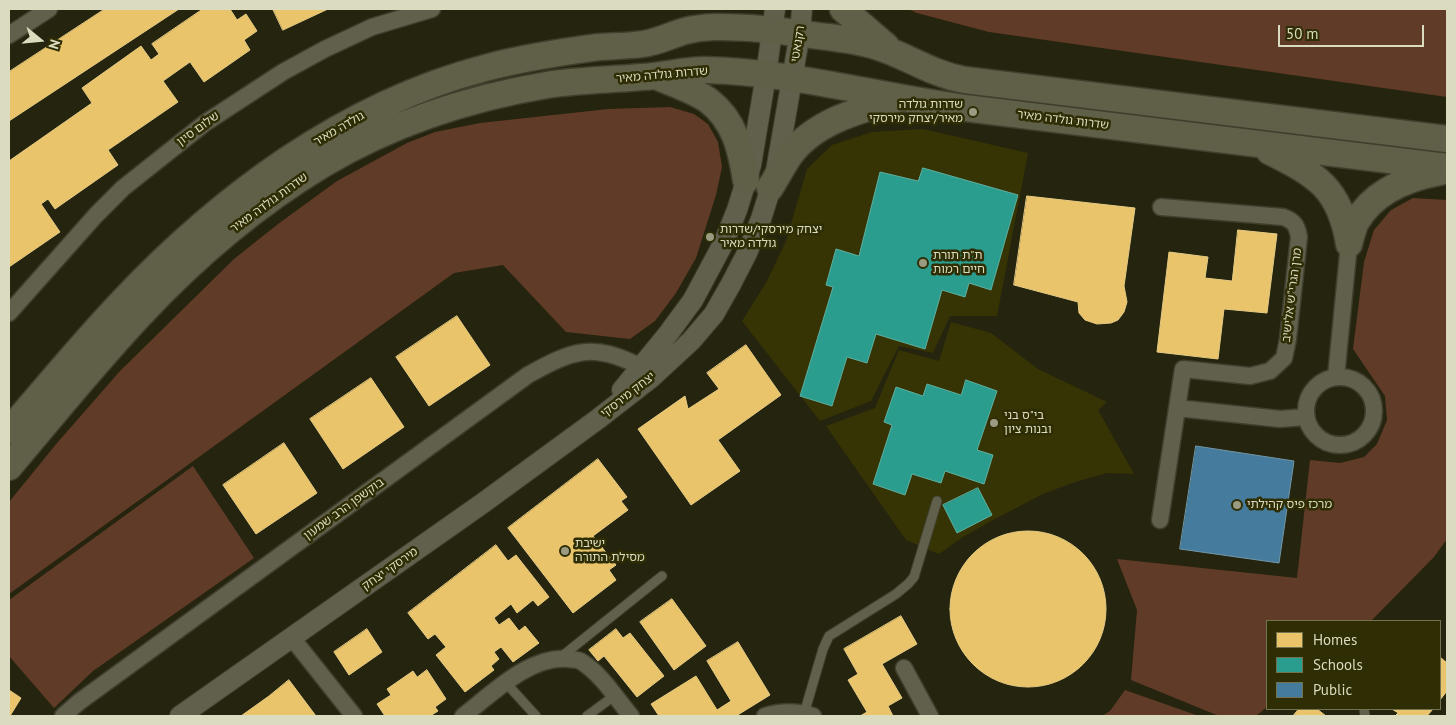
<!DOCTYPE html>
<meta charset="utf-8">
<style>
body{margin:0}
#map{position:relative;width:1456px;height:725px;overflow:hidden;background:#25240e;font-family:"PT Sans",sans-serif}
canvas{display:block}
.frame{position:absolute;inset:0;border:10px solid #dbdbc0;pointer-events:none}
.legend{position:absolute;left:1266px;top:620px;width:175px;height:90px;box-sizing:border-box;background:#2f2d04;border:1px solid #74734f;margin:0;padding:6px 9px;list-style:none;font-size:15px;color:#dbdbc0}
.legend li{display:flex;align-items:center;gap:10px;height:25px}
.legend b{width:25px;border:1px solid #74734f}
.north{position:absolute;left:15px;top:15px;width:50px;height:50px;-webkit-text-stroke:4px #2f2d04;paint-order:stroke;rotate:107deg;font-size:14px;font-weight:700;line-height:20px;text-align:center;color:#dbdbc0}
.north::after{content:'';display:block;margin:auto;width:18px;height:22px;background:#dbdbc0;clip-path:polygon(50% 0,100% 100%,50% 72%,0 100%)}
.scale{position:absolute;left:1278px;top:25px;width:146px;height:22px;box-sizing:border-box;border:2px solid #dbdbc0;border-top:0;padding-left:6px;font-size:15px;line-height:18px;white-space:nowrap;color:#dbdbc0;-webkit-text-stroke:4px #2f2d04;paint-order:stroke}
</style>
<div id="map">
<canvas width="1456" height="725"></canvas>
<div class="frame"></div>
<ul class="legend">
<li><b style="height:14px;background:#e9c46a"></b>Homes</li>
<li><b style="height:14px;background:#2a9d8f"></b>Schools</li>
<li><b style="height:14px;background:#457b9d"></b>Public</li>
</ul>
<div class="north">N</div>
<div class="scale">50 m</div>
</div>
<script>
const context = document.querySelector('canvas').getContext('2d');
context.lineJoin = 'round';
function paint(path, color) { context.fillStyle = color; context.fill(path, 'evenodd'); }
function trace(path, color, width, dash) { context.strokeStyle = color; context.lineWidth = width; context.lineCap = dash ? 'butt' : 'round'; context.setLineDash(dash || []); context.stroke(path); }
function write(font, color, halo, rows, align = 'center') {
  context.font = font + ' "PT Sans","Noto Sans Hebrew",sans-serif'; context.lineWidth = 5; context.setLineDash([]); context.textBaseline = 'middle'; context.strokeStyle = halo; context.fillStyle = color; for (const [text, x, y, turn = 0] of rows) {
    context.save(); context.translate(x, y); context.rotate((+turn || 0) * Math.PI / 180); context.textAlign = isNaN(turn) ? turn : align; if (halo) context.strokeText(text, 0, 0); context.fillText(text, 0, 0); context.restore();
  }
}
paint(new Path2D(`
 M923,129L1028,153L997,316H950L933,353L899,346L871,401L820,421L742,321L766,283L786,241L807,169L832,145L872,132Z
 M951,322L991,333L1038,369L1107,402L1098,410L1134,474L1107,473L1075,482L1043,494L993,520L963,537L939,554L906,540L826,426L875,408L899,350L939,361Z`), '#363405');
paint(new Path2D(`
 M908,9H1447V97L989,32L917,13Z
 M670,107L694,114L708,124L718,142L722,167L716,195L696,258L676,293L655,321L630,339L566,332L503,265L454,273L9,594V502L57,443L120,371L234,259L278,224L337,181L407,143L435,132L480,123L608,109Z
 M1413,198L1447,200V539L1434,557L1371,621H1267V707L1256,716H1219L1131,680L1137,610L1117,559L1297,578L1310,460L1340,463L1364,457L1377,444L1387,420L1385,396L1353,349L1364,262L1374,230L1391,210Z
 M193,466L254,558L93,671L54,708L9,656V600Z
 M1125,690L1199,716H1102L1110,711Z`), '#603b27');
const homes = new Path2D(`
 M105,9H179L9,121V72Z
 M203,9H230L237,20L246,14L257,31L244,40L250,50L204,82L190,62L163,81L178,102L108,150L118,165L55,209L48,199L41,204L60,232L9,267V161L92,103L82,88L141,46L151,60L159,54L152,44Z
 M273,9H328L283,30Z
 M1027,196L1135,208L1124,286L1127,302L1124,312L1118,320L1111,323L1097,324L1085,320L1079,313L1078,302L1014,285Z
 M1238,230L1277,234L1267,313L1224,309L1218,359L1157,352L1169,252L1208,257L1205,278L1232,281Z
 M457,316L490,365L429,406L396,357Z
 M746,345L781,395L718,440L740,471L691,505L638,429L685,396L688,409L719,389L707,373Z
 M371,378L404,427L343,469L310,419Z
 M284,443L317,493L256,534L223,485Z
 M598,459L627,497L621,501L628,510L593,536L616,565L609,570L616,580L573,613L508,528Z
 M950 609a78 78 0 1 1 156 0a78 78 0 1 1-156 0Z
 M496,545L508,561L516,555L549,597L538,606L533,600L517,613L511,604L494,618L499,625L509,618L519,631L525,626L539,643L513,662L501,647L494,652L499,659L491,666L494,670L465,692L436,655L446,647L435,634L428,639L408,613Z
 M672,599L706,646L674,670L640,622Z
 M901,616L917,644L882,664L902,698L888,706L893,716H860L867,712L848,680L858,674L844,649Z
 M367,629L382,652L349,675L334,652Z
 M616,629L623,638L630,633L664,676L637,697L604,656L598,661L589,650Z
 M738,642L770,695L736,716H659L651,704L696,676L717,710L731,701L707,661Z
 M1440,657L1447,663V691L1440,700Z
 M427,670L446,699L435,707L438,711L430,716H385L377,704L391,695L387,689L413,671L417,677Z
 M289,680L316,716H241L269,696Z
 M9,690L21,698L10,716H9Z
 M1299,709H1317L1326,716H1293Z
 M1392,709H1433L1427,716H1395L1398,713Z`);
paint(homes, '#e9c46a');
trace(homes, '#e5cb84', 1);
const schools = new Path2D(`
 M923,168L1018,195L991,290L969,283L965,297L942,290L925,349L876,334L867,363L847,357L832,406L800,396L833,287L826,285L836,249L859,256L880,172L918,181Z
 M966,380L997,391L977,450L993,455L984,484L945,471L941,483L912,474L905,495L873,484L892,425L884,422L896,387L923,396L927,384L961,395Z
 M978,488L992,515L957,533L943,505Z`);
paint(schools, '#2a9d8f');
trace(schools, '#5fb09e', 1);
const public = new Path2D(`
 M1196,446L1294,461L1279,563L1180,549Z`);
paint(public, '#457b9d');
trace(public, '#7298a8', 1);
const service = new Path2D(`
 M561,657L662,576
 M506,683L536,716
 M1364,709L1365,716
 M804,714L823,649L829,636L896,594L908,584L914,577L937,501
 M587,716L614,696`);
const minor = new Path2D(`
 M9,35L49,9
 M9,313L96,215L123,188L205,123L283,72L325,49L372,27L432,9
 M1306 411a34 34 0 1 1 68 0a34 34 0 1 1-68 0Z
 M1336,377L1349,244
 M1177,408L1280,419L1306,417
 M1160,520L1183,369L1250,376L1270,371L1284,358L1288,339L1299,237C1297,225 1294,221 1283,217L1161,207
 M292,638L354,716
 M904,668L930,716
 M63,716L79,702L528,375C573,350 593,342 641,367
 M463,716C492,694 530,655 568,659C573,660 578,659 582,662C602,675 616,698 631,716
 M765,716C781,711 797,711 813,716`);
const tertiary = new Path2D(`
 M622,390L668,334L693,300L724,242L737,210L751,165L766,75L775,9
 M180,716L483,503L598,419L652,377L691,341L714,314L731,284L747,253L761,219L776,171L800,33L802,9`);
const primary = new Path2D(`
 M843,9L886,46
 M656,76C671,83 696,91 709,101C735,121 741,150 746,180
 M1269,151C1317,175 1340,188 1349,244
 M770,188C777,177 783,165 790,155C815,121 860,110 898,99
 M1349,244C1351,237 1353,228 1356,222C1374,191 1407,178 1440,172
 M9,431C46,388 82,344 122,302C220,198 344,105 485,68C522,58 561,52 599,47C614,46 629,46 643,44C658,42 671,35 685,31C707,25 729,27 751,28C777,30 803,34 828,37C843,39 858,41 872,45C905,54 930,74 965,80L1447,139
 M9,467C52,416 94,364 139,316C193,258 255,205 323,164C391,124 469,98 547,85C578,80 610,80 642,77C663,76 684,70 705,70C796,72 883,98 973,109C1131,128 1289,148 1447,167`);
trace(service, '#403f2e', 11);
trace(minor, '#403f2e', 19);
trace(tertiary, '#403f2e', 22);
trace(primary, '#403f2e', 29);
trace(service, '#60604d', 9);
trace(minor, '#60604d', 16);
trace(tertiary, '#60604d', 20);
trace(primary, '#606048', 26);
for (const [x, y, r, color] of [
 [973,112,5,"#9b9b82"],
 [710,237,5,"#9b9b82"],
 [923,263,5,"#9b9b82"],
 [994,423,5,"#9b9b82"],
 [1237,505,5,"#9b9b82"],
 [565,551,5,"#9b9b82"]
]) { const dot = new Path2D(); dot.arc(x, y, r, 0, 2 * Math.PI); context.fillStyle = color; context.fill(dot); trace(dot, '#2f2d04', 2); }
write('12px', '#dbdbc0', '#2f2d04', [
 ["רקנאטי",798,44,-81],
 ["שדרות גולדה מאיר",662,75,-5],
 ["שדרות גולדה מאיר",1063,120,7],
 ["שלום סיון",198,129,-36],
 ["גולדה מאיר",339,129,-30],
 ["שדרות גולדה מאיר",269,203,-36],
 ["מרן הגרי\"ש אלישיב",1292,295,-83],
 ["יצחק מירסקי",628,395,-38],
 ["בוקשפן הרב שמעון",344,509,-36],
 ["מירסקי יצחק",390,569,-35]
]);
write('12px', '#dbdbc0', '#2f2d04', [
 ["שדרות גולדה",963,105,"right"],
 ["מאיר/יצחק מירסקי",963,119,"right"],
 ["יצחק מירסקי/שדרות",720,230],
 ["גולדה מאיר",720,244],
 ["ת\"ת תורת",933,256],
 ["חיים רמות",933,270],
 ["בי\"ס בני",1004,416],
 ["ובנות ציון",1004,430],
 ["מרכז פיס קהילתי",1247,505],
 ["ישיבת",575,544],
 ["מסילת התורה",575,558]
], 'left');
</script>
